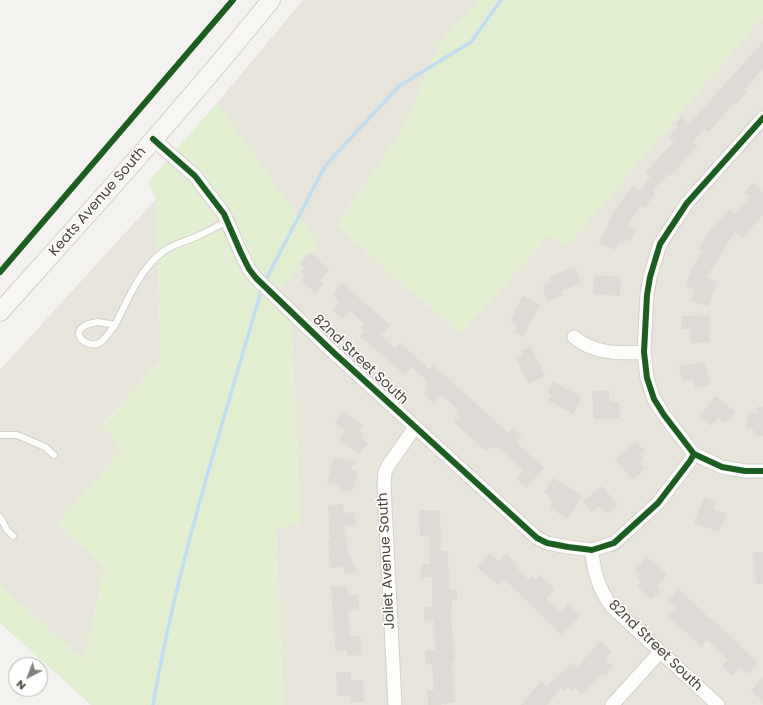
<!DOCTYPE html>
<style>
body{margin:0}
#map{position:relative;width:763px;height:705px;overflow:hidden;background:#f4f2ee;font-family:Poppins,sans-serif}
canvas{display:block}
.north{position:absolute;left:8px;top:657px;width:40px;height:40px;box-sizing:border-box;background:#fff;border:1px solid #b7b4b0;border-radius:50%;rotate:222deg;font-size:11px;font-weight:700;line-height:16px;text-align:center;color:#4b4439}
.north::after{content:'';display:block;margin:auto;width:14px;height:18px;background:#868178;clip-path:polygon(50% 0,100% 100%,50% 72%,0 100%)}
</style>
<div id="map">
<canvas width="763" height="705"></canvas>
<div class="north">N</div>
</div>
<script>
const context = document.querySelector('canvas').getContext('2d');
context.lineJoin = 'round';
function paint(path, color) { context.fillStyle = color; context.fill(path, 'evenodd'); }
function trace(path, color, width, dash) { context.strokeStyle = color; context.lineWidth = width; context.lineCap = dash ? 'butt' : 'round'; context.setLineDash(dash || []); context.stroke(path); }
function write(font, color, halo, rows, align = 'center') {
  context.font = font + ' Poppins,sans-serif'; context.lineWidth = 3; context.setLineDash([]); context.textBaseline = 'middle'; context.strokeStyle = halo; context.fillStyle = color; for (const [text, x, y, turn = 0] of rows) {
    context.save(); context.translate(x, y); context.rotate((+turn || 0) * Math.PI / 180); context.textAlign = isNaN(turn) ? turn : align; if (halo) context.strokeText(text, 0, 0); context.fillText(text, 0, 0); context.restore();
  }
}
paint(new Path2D(`
 M303,0H479L439,44L400,135L337,224L396,279L461,333L550,234L566,247L763,16V705H283L276,527L300,524L291,312L274,296L217,103Z
 M156,199L161,361L102,425L122,450L57,524L105,567L84,661L0,585V370Z`), '#e7e4dc');
paint(new Path2D(`
 M479,0H763V16L566,248L550,234L461,333L396,279L337,224L400,135L439,44Z
 M217,103L319,245L274,295L291,312L300,524L276,528L283,705H91L0,623V585L84,660L105,567L57,524L122,450L102,426L161,361L156,199L148,182Z`), '#e1eecf');
trace(new Path2D(`
 M264,283L325,166L399,86L471,42L501,0
 M153,705C177,564 222,426 262,288`), '#c0ddf1', 3.5);
paint(new Path2D(`
 M763,42V69L745,89L747,92L736,104L734,103L708,132L704,129L693,142L698,146L670,176L669,174L652,191L655,193L645,208L641,206L627,226L636,230L630,242L625,239L623,244L619,242L615,250L599,243L613,213L633,186L641,191L650,177L645,173L674,142L669,137L678,127L675,124L682,117L689,124Z
 M753,183L763,192V215L742,238L735,232L706,278L717,282L709,307L691,301L695,289L686,286L692,268L702,252L698,249L712,228L730,209L735,213L750,197L745,192Z
 M310,252L329,270L320,280L324,284L315,293L301,280L305,275L301,271L304,268L299,264Z
 M575,267L581,283L561,291L563,295L548,301L542,287L551,283L549,277Z
 M594,275L621,277L620,296L593,294Z
 M342,283L390,325L381,336L395,348L400,343L429,369L433,365L508,433L513,428L522,435L516,442L544,468L526,488L516,478L523,470L497,446L494,450L490,446L486,451L476,442L454,422L459,416L455,413L458,410L442,395L434,403L424,394L429,389L425,385L428,382L412,367L405,375L360,336L365,331L361,327L364,324L350,311L342,319L332,310L340,301L332,295Z
 M523,296L540,305L523,337L514,332L518,325L510,321Z
 M709,315L710,342L691,343V329H682L681,316Z
 M531,346L545,376L528,384L516,359L523,356L521,351Z
 M705,361L710,385L695,388L693,379L682,381L679,367Z
 M553,381L582,397L573,414L548,401L552,395L547,393Z
 M609,390L610,402H619L620,418L594,419L592,391Z
 M716,396L735,412L725,423L718,417L711,426L699,416Z
 M758,406L763,407V436L753,435L754,430L746,428L749,412L757,414Z
 M343,412L364,426L360,431L365,434L362,439L368,443L360,454L339,440L345,430L335,423Z
 M636,441L645,451L640,455L644,459L640,463L645,469L633,480L615,459Z
 M334,457L355,462L351,469L358,471L352,492L340,489L341,486L327,482Z
 M553,478L582,495L568,519L550,508L553,502L548,500L550,496L544,492Z
 M602,486L618,505L607,514L600,506L592,512L583,501Z
 M704,497L716,501L713,509L726,514L719,532L694,523Z
 M343,504L344,513L354,512L356,525L345,526L348,553L358,572L344,573V567L330,568L328,541H330L328,505Z
 M419,510H440L441,551H448L449,590H457V599H452L451,620L455,662H452L455,702L441,704V705H428L427,690H434L432,664L426,665L425,651L436,650L433,620L424,621V607H432V577L421,578V564H430L429,536H420Z
 M763,552V584H756L753,553Z
 M489,553L499,562L506,554L517,564L515,566L529,580L532,576L535,580L540,575L555,589L546,599L561,613L568,604L580,616L562,635L504,579L498,585L477,567Z
 M647,557L667,575L657,586L661,590L651,600L637,586L641,581L637,578L640,574L635,570Z
 M347,586L348,595H358L359,610L348,611L350,637L360,636L362,655L347,656V650L335,651L331,587Z
 M679,589L709,618L710,617L758,663L748,674L740,667L733,676L722,666L728,659L707,640L701,646L668,616L676,608L668,601Z
 M600,641L612,652L605,659L613,666L605,676L603,674L581,694L575,688L571,692L568,688L564,692L561,688L547,705H521L541,681L547,686L573,662L577,667Z
 M336,672H351V680H363L364,702H351V696H337Z
 M763,677V701L751,691Z`), '#dedbd6');
const lane = new Path2D(`
 M98,322L115,325C111,330 106,338 101,342C87,352 61,327 98,322Z
 M115,325C128,300 140,268 164,251C175,243 188,241 200,235C209,231 218,226 227,221
 M0,435H17L45,447L54,455
 M0,517L7,530L13,536`);
const street = new Path2D(`
 M763,118L687,203L660,244L650,277L647,295L644,352L647,378L654,399L664,415L694,454L722,467L745,471H763
 M153,139L195,176L224,214L241,253L249,269L256,278L333,352L537,538L547,543L568,547L592,550L614,543L658,503L690,461L694,454
 M574,337C594,354 620,354 644,352
 M592,550C593,571 599,590 612,607L718,705
 M395,705L384,485L385,472L388,466L415,427
 M612,705L660,652`);
const secondary = new Path2D(`
 M0,312C92,209 185,107 271,0`);
trace(lane, '#d2d0cb', 8);
trace(street, '#d2d0cb', 15);
trace(secondary, '#d3cfc5', 20);
trace(lane, '#fdfdfc', 6);
trace(street, '#fdfdfc', 13);
trace(secondary, '#f7f6f1', 18);
trace(new Path2D(`
 M763,118L687,203L660,244L650,277L647,295L644,352L647,378L654,399L664,415L694,454L722,467L745,471H763
 M153,139L195,176L224,214L241,253L249,269L256,278L333,352L537,538L547,543L568,547L592,550L614,543L658,503L690,461L694,454
 M0,272L233,0`), '#1b5e20', 6);
write('14px', '#4b4439', '#fff', [
 ["Keats Avenue South",98,202,-49],
 ["82nd Street South",360,360,43],
 ["Joliet Avenue South",387,561,-93],
 ["82nd Street South",655,646,44]
]);
</script>
